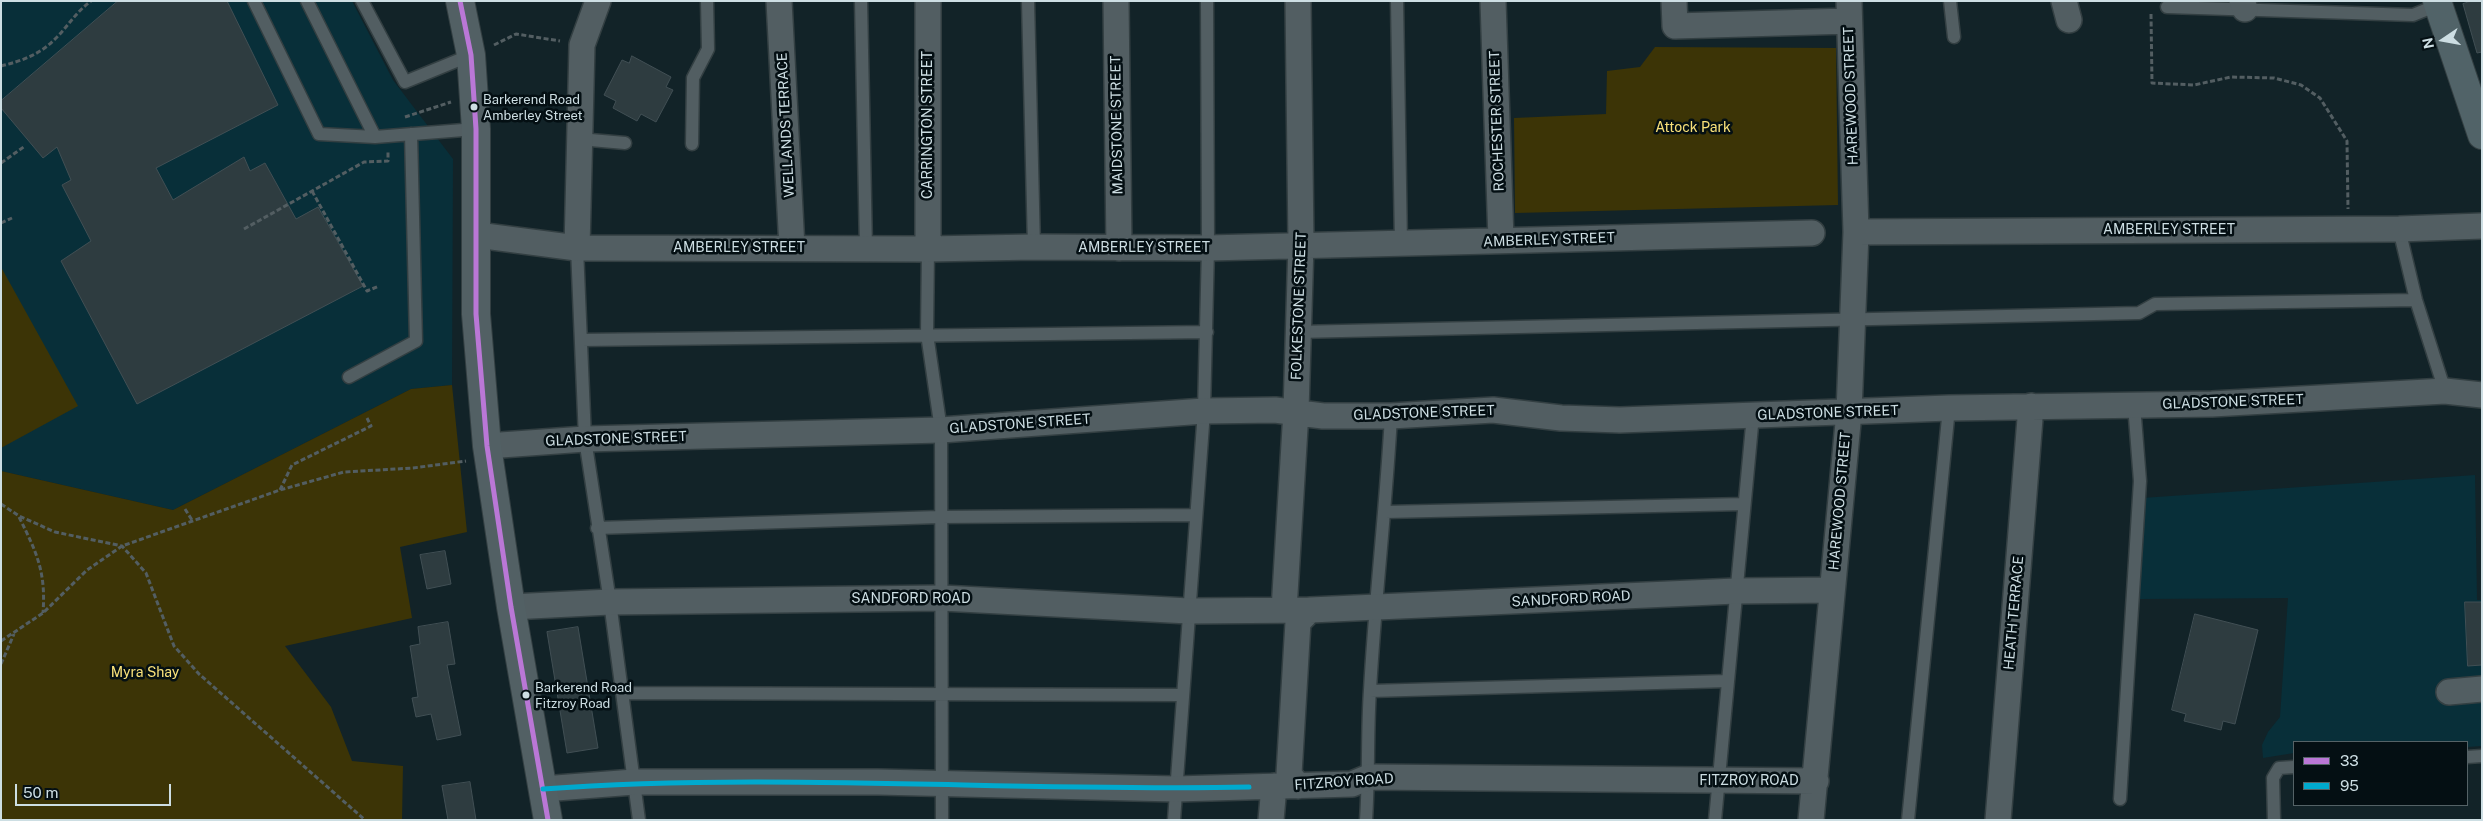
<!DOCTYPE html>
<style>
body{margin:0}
#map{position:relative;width:2483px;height:821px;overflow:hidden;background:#122328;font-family:"Public Sans",sans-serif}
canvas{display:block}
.frame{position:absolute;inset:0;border:2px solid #cddee3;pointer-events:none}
.legend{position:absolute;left:2293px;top:741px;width:175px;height:65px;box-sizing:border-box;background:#040f13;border:1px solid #546266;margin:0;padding:6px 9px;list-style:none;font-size:15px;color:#cddee3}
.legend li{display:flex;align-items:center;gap:10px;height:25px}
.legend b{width:25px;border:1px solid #546266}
.north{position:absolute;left:2418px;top:15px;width:50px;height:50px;-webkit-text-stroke:4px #040f13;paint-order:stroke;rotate:258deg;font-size:14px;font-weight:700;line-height:20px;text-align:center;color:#cddee3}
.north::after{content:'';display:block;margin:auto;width:18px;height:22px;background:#cddee3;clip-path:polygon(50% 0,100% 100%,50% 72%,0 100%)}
.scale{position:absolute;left:15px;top:784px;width:156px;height:22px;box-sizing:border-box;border:2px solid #cddee3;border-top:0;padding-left:6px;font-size:15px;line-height:18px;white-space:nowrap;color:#cddee3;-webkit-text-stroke:4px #040f13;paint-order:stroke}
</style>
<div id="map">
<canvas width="2483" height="821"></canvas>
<div class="frame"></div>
<ul class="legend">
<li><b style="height:6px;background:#ba77d6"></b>33</li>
<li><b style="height:6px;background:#00a9ce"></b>95</li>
</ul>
<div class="north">N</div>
<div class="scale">50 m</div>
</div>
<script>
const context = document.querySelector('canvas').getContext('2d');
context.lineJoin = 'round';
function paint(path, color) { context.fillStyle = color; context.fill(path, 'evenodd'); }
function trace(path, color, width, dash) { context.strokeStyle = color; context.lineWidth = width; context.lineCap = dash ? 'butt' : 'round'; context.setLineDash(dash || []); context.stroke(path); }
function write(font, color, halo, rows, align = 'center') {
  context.font = font + ' "Public Sans",sans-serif'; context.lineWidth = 5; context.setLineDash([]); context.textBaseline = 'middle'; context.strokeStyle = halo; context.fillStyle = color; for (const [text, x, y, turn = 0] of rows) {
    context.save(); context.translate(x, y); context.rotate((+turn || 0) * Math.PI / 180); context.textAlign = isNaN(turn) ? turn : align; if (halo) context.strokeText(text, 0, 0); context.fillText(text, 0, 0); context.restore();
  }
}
paint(new Path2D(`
 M1,1H352L393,80L453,159L452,385L411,389L173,510L1,471Z
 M2475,475L2477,600H2482V746L2467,747V742H2294V753L2263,758L2262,745L2268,732L2280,717L2288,598L2139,599L2142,498Z`), '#082f39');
paint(new Path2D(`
 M1655,47L1836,48L1838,205L1515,213L1514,118L1606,114L1607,71L1640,67Z
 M1,267L78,406L1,448Z
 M452,385L467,532L400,547L412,618L285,646L331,707L352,761L403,766L402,820H1V471L173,510L411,389Z`), '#3c3406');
const building = new Path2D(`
 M118,1H227L278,105L156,168L173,200L244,157L250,171L265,163L296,219L318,207L363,286L137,404L61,261L91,241L62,185L71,180L57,147L43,158L1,108V101Z
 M2472,1H2482V52L2477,53L2463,4Z
 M632,56L671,77L666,87L673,90L656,122L641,114L637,121L613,108L616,101L604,95L622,60L629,63Z
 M445,551L451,584L427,589L420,555Z
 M2465,602H2482V665L2468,666Z
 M2195,614L2258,630L2235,724L2223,721L2221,730L2184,721L2186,714L2172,710Z
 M448,622L455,664L447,665L461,735L437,740L431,714L416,717L412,698L418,697L410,646L420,644L418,627Z
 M578,627L598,748L567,753L547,632Z
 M470,782L476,820H448L442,786Z`);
paint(building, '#2e3c40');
trace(building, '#414f54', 1);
const lane = new Path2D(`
 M254,1L319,134L375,137L476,129
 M307,1L375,137
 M362,1L405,82L471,55
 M861,1L866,249
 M1028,1L1034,247
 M1397,1L1401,245
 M1950,1L1954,37
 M2167,7L2413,15L2438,5
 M579,139L625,143
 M692,144L693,78L708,49L707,1
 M2399,229L2416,300L2445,391
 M577,248L585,439L610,602L639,820
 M928,249L927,334L941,430L942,820
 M1297,332L2139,313L2155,304L2416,300
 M581,340L1207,332
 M349,377L416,341L411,134
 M1385,512L1744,504
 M597,528L939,517L1195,515
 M1370,691L1728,681
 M622,693L1183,695
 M2467,757L2482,756
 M2120,799L2140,481L2134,405
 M1174,820L1204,411L1208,248L1207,1
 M1366,820C1369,776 1367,733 1370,690C1375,599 1386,507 1391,416
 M1715,820L1753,415
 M1908,820L1949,408
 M2274,820L2273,778L2279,768L2294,767`);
const street = new Path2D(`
 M779,1L792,248
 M1116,1L1119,248
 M1493,1L1501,240
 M1674,1L1675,26L1849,21
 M2064,1L2069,20
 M2242,1L2245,9
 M1856,232L2399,229L2482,226
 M477,235L577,248L928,249L1034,247L1208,248L1812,233
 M577,248L582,45L598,1
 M928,249V1
 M487,446L585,439L941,430L1204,411L1275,410L1323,416H1391L1493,410L1561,418L1620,420L1949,408L2212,404L2445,391L2482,395
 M511,607L610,602L942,598L1189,611L1310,610
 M1284,610L1296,411L1301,244L1298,1
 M2449,692L2482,689
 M1298,786L1289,774L1298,622L1310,610L1736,591L1832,590
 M543,789L634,782H878L1176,789L1352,784L1369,777L1816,781
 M1271,820L1274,786
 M1811,820L1849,412L1856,232L1849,1
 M1998,820L2031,406`);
const secondary = new Path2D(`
 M460,1L471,55L476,129V314L487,446L511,607L548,820`);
const primary = new Path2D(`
 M2437,1L2482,135`);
trace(lane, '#333f42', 15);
trace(street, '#333f42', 28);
trace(secondary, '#333f42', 30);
trace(primary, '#333f42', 30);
trace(new Path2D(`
 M2151,14L2152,83L2194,85L2231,77L2274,78L2301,85L2320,98L2347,141L2348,209
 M494,45L516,34L560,41
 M1,66C22,61 41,54 56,38C69,25 75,13 91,1
 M405,117L451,102
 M1,163L25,146
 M312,191L367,291L379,286
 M1,223L12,218
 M244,229L364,162L388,161V151
 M280,490L292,465L371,426L367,418
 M1,504L19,516L55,532L122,546L146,573L174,646L199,674L365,820
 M185,509L192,520
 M19,517C37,553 46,572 43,613
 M1,641L43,613L87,570L122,546L280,490L344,472L413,468L466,461
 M1,664L14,634`), '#535e62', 3, [5, 2.5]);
trace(lane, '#525e62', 12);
trace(street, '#525e62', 25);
trace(secondary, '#526064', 28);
trace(primary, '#516368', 28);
trace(new Path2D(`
 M460,1L471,55L476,129V314L487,446L511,607L548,820`), '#ba77d6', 5);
trace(new Path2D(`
 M543,789C778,772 1014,792 1249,787`), '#00a9ce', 5);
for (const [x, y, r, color] of [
 [474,107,4.5,"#cddee3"],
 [526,695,4.5,"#cddee3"]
]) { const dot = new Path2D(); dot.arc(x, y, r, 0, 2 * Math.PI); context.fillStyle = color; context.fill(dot); trace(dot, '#040f13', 2); }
write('13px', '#cddee3', '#040f13', [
 ["Barkerend Road",483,100],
 ["Amberley Street",483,116],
 ["Barkerend Road",535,688],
 ["Fitzroy Road",535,704]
], 'left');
write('14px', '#cddee3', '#040f13', [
 ["HAREWOOD STREET",1851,96,-92],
 ["ROCHESTER STREET",1497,121,-92],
 ["WELLANDS TERRACE",786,125,-93],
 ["CARRINGTON STREET",928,125,-90],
 ["MAIDSTONE STREET",1117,125,-91],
 ["AMBERLEY STREET",2169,230],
 ["AMBERLEY STREET",1549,240,-2],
 ["AMBERLEY STREET",739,248],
 ["AMBERLEY STREET",1144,248],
 ["FOLKESTONE STREET",1299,306,-88],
 ["GLADSTONE STREET",2233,402,-2],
 ["GLADSTONE STREET",1424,413,-2],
 ["GLADSTONE STREET",1828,413,-2],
 ["GLADSTONE STREET",1020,424,-4],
 ["GLADSTONE STREET",616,439,-2],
 ["HAREWOOD STREET",1840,501,-85],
 ["SANDFORD ROAD",911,599],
 ["SANDFORD ROAD",1571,599,-3],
 ["HEATH TERRACE",2014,613,-85],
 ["FITZROY ROAD",1749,781],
 ["FITZROY ROAD",1344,782,-4]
]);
write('14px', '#f9e179', '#040f13', [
 ["Attock Park",1693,128],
 ["Myra Shay",145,673]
]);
</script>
